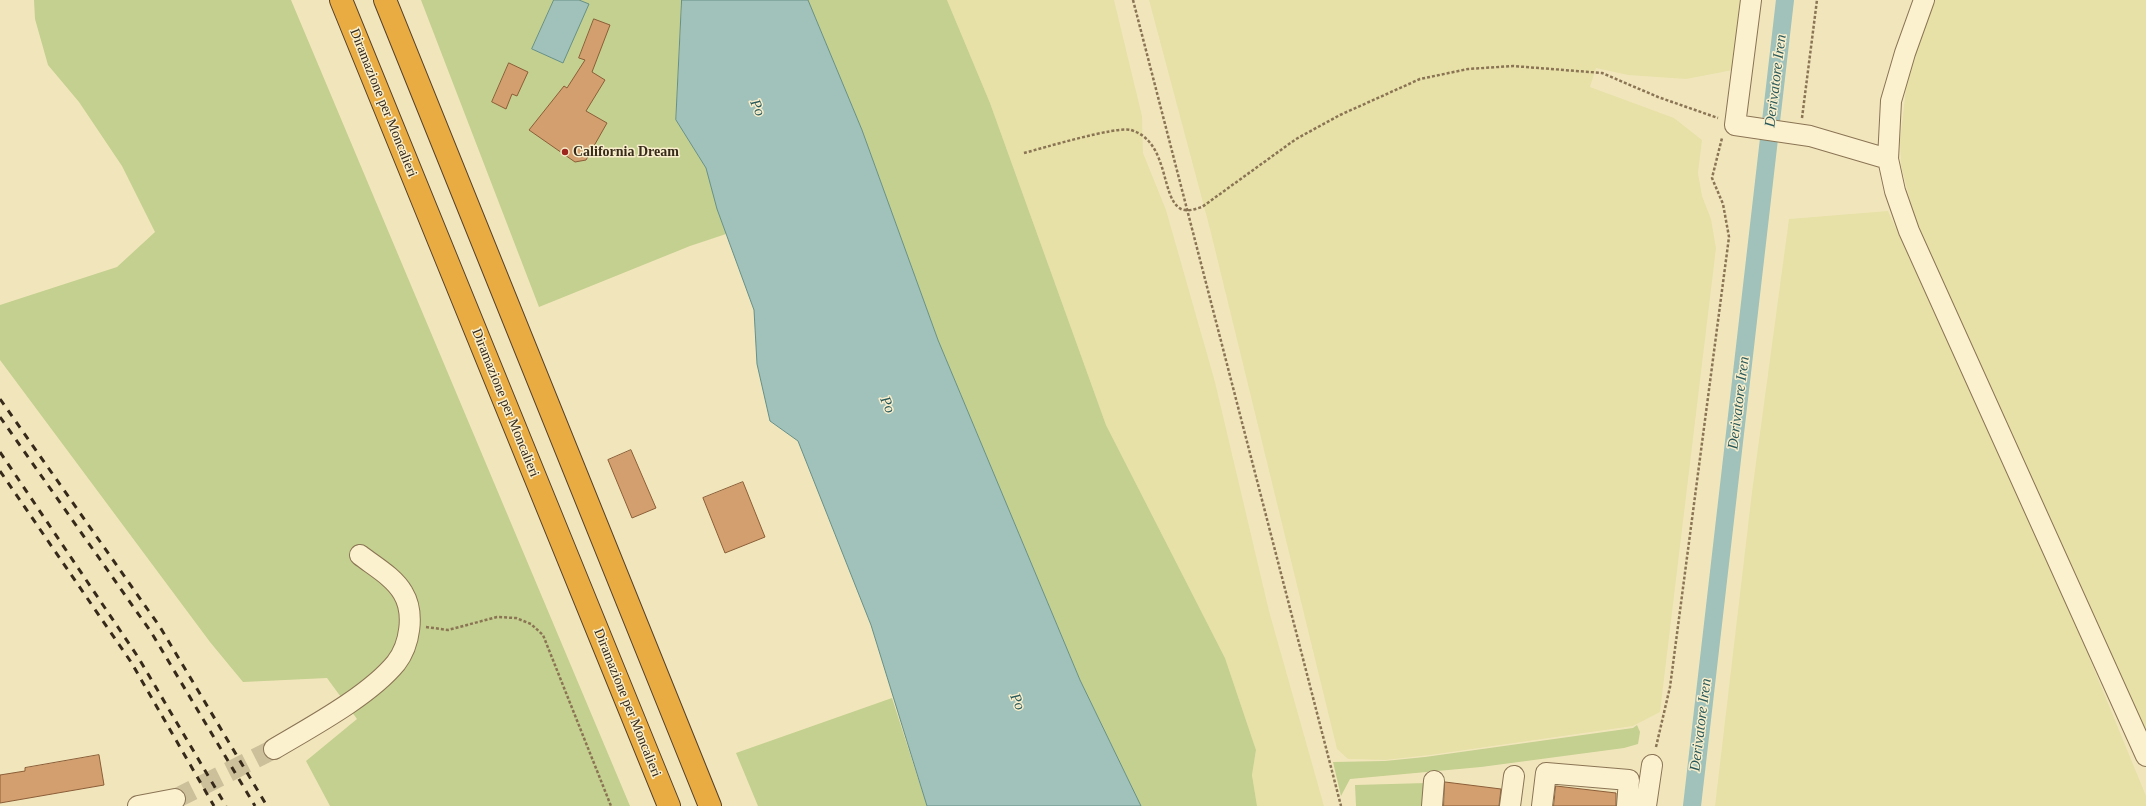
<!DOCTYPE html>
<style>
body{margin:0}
canvas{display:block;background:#f1e5bb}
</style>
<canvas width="2146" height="806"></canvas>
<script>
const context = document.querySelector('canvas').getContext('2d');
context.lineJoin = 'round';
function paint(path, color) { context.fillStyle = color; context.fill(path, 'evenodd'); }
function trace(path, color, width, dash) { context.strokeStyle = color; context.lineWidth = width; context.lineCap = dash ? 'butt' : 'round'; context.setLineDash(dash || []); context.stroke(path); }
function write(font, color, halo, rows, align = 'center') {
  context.font = font + ' Georgia,serif'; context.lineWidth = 3; context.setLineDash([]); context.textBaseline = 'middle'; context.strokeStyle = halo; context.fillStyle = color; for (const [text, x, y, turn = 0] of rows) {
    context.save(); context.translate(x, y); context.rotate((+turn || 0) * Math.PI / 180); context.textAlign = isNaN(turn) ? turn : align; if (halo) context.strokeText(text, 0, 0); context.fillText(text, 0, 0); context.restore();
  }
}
paint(new Path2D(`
 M947,0H1114L1142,116L1143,153L1166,210L1215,382L1269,611L1324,806H1257L1252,775L1256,750L1225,658L1106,425L990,103Z
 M1149,0H1743L1733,70L1686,79L1628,75L1596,68L1590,87L1674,118L1702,140L1698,173L1702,196L1711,219L1716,248L1660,712L1633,726L1430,755L1385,760L1348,759L1337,749L1210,229Z
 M1931,0H2146V734L1918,231L1901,166L1900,141L1908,71Z
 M1888,211L2078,630L2146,796V806H1715L1752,492L1789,219Z`), '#e7e1a8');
paint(new Path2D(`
 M34,0H291L630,806H330L306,761L357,719L327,678L243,682L210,642L0,360V305L117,267L155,232L122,166L79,102L48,65L35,19Z
 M421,0H682L676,120L706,168L726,234L690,246L539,307Z
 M808,0H947L990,103L1106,425L1225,658L1256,750L1252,775L1257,806H1141L1080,680L938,340L862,130Z
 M892,698L927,806H758L736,753Z
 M1637,725L1640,732L1638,744L1624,748L1481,767L1350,779L1341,796L1333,762L1385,761L1425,757L1633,728Z
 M1427,783L1424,806H1356L1355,785Z`), '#c4d08f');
const water = new Path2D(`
 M554,0H579L589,4L563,63L532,49Z
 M682,0H808L862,130L938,340L1080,680L1141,806H927L871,625L798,441L770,421L757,364L754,310L717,209L706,168L676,120Z`);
paint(water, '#a0c2ba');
trace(water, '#679088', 1);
trace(new Path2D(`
 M1692,806L1785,0`), '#a0c2ba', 18);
const building = new Path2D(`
 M594,19L610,25L592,72L605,80L586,111L607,123L586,160L575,162L529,130L564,86L567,88L585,60L579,58Z
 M509,63L528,72L517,96L512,94L506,109L492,102Z
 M631,450L656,508L632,518L608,460Z
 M743,482L765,537L725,553L703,498Z
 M99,755L104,785L0,803V775L25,771V768Z
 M1445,782L1501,789L1499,806H1444Z
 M1556,786L1616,793V806H1554Z`);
paint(building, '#d39f6e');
trace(building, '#8b5e38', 1);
trace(new Path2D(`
 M175,799L274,749`), '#ccc09b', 20, [20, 10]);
const minor = new Path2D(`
 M1751,0L1735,125L1810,136L1888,159
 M1924,0L1905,53L1891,101L1888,159L1895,191L1909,231L2146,756
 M274,749C311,727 369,696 396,663C410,645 415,613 403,593C394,577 374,566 360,555
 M138,806L175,799
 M1432,806L1434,781
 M1510,806L1514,776
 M1542,806L1546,773L1629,780L1627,806
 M1646,806L1652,765`);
const highway = new Path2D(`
 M341,0L669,806
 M385,0L710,806`);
trace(minor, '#8a7454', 22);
trace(highway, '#574129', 24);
trace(new Path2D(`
 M1133,0L1341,806
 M1802,118L1817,0
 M1024,153C1043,148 1116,126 1131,130C1170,142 1160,198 1181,209C1188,212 1195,209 1202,207L1296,139L1340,115L1420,79L1468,69L1513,66L1602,73L1658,97L1718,118
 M426,627L448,630L497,617L516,618L531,624L543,635L611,806
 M1656,747L1670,687L1729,237L1723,204L1712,178L1722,138`), '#8a7454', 2.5, [3, 2]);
trace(minor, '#fcf1cf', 20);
trace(highway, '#e9ac43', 22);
trace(new Path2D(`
 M0,399L160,627L267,806
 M0,417L151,632L255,806
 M0,452L138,657L226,806
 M0,471L131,662L214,806`), '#372a1a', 3, [7, 7]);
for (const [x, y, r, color] of [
 [565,152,4,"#9d271f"]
]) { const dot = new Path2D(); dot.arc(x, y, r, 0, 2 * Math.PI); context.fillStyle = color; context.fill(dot); trace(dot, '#f8eecc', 1.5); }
write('14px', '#372a1a', '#f8eecc', [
 ["Diramazione per Moncalieri",383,103,68],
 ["Diramazione per Moncalieri",505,403,68],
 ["Diramazione per Moncalieri",627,703,68]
]);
write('bold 14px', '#372a1a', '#f8eecc', [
 ["California Dream",573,152]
], 'left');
write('italic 15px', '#285859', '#f8eecc', [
 ["Derivatore Iren",1776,81,-83],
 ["Po",757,108,66],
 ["Derivatore Iren",1739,403,-83],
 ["Po",887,405,66],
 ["Po",1017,702,66],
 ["Derivatore Iren",1701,725,-83]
]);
</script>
